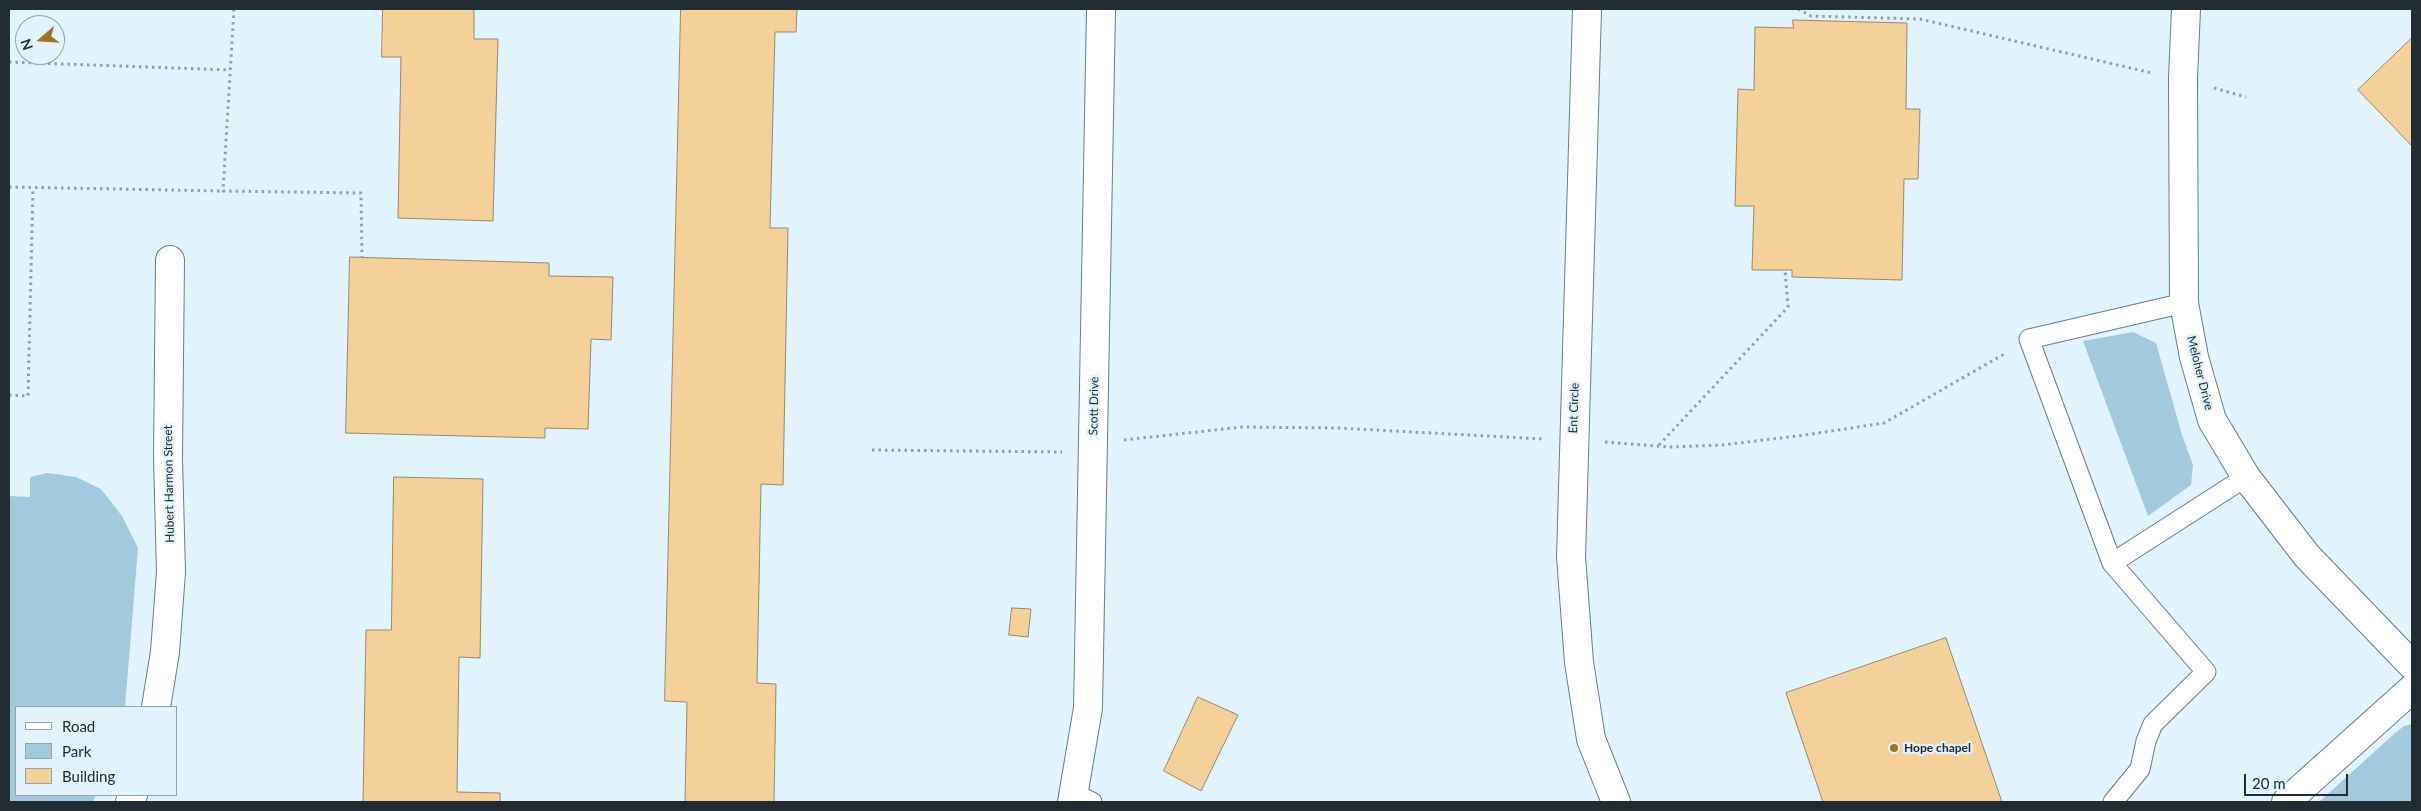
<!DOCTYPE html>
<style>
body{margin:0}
#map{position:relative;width:2421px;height:811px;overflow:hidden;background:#e1f3fc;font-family:Lato,sans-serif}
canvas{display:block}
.frame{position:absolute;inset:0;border:10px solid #222d33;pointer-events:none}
.legend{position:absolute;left:15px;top:706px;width:162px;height:90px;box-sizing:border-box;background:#e1f3fc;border:1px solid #95a4ac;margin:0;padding:6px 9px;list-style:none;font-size:15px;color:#222d33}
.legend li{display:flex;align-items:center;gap:10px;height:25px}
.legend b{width:25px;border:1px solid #95a4ac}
.north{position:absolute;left:15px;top:15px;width:50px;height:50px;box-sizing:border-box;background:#e1f3fc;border:1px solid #95a4ac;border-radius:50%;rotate:251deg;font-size:14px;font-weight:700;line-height:20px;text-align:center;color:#222d33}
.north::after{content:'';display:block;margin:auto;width:18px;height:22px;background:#9e7323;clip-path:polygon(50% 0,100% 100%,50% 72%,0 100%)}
.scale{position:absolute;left:2244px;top:774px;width:104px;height:22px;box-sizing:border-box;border:2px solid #222d33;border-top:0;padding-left:6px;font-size:15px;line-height:18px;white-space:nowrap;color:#222d33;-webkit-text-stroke:4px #e1f3fc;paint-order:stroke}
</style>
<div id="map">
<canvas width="2421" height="811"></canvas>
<div class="frame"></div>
<ul class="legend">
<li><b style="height:6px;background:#fff"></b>Road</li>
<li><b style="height:14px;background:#a3c9dd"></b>Park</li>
<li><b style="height:14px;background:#f3d199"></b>Building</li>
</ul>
<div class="north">N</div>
<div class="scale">20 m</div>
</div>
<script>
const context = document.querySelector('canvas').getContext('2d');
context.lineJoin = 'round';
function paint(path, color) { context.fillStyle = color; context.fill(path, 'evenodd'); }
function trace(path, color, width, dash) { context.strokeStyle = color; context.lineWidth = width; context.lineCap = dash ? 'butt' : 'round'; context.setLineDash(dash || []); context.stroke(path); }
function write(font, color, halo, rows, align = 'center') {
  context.font = font + ' Lato,sans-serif'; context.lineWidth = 4.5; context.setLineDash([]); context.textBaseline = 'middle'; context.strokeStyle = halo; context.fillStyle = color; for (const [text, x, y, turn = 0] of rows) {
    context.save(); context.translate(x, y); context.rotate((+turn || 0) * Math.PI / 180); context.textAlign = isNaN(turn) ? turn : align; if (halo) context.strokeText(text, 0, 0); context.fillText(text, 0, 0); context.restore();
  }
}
paint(new Path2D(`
 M2133,332L2156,343L2182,435L2193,465L2191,485L2148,516L2083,341Z
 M47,473L76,477L101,489L122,516L138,548L125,707H16V795H96L93,802H9V496L30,497V477Z
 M2412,724V802H2319L2394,734L2404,726Z`), '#a3c9dd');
const building = new Path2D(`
 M383,9H474V39H498L493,221L398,218L401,57H382Z
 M681,9H797L796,32H775L770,228H788L783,485L761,484L757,683L776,684L774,802H685L687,702L665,701Z
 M1793,20L1907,23L1906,109H1920L1918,179H1904L1902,280L1792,277V270H1752L1754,206H1735L1738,89L1754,90L1755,27L1793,28Z
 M2412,38V146L2358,90Z
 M350,257L549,263V276L613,277L611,340L591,339L588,429L545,428V438L346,433Z
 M394,477L483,479L480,658L459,657L457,792L500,793V802H363L366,630H391Z
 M1012,608L1031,609L1028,637L1009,635Z
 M1946,638L2002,802H1823L1786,693Z
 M1198,697L1238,715L1201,791L1164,771Z`);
paint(building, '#f3d199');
trace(building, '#96876f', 1);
const service = new Path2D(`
 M2112,563L2246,477
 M1075,794L1092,802
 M2113,802L2140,769L2146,741L2153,724L2206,672L2112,563L2029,339L2184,303`);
const minor = new Path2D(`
 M1587,9L1571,557L1579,662L1591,739L1616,802
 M2186,9L2183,79L2184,303L2194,357L2212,420L2246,477L2307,556L2412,665
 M156,707L165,652L171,572L168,458L170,260
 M130,802L133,795
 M1072,802L1088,708L1101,9
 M2286,802L2412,689`);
trace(service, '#637f8d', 21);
trace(minor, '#637f8d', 30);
trace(new Path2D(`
 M234,9L223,191L361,193L362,258
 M1798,9L1811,16L1920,19L2152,73
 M9,62L230,70
 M2214,88L2246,97
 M9,187L223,191
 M9,395L28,396L33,188
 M1124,440L1242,427L1338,428L1544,439
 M1605,442L1670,447L1722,445L1805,435L1884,423L2006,353
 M1659,445L1788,307L1785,270
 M872,450L1062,452`), '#91a0a8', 3, [2.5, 4]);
trace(service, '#fff', 19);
trace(minor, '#fff', 28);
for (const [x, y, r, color] of [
 [1894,748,5,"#9e7323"]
]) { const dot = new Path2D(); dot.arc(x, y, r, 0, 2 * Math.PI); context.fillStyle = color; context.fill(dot); trace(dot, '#e1f3fc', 2); }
write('12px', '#222d33', '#e1f3fc', [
 ["Meloher Drive",2200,373,76],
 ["Scott Drive",1094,406,-89],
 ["Ent Circle",1574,408,-88],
 ["Hubert Harmon Street",169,484,-91]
]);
write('bold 12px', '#222d33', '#e1f3fc', [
 ["Hope chapel",1904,748]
], 'left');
</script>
